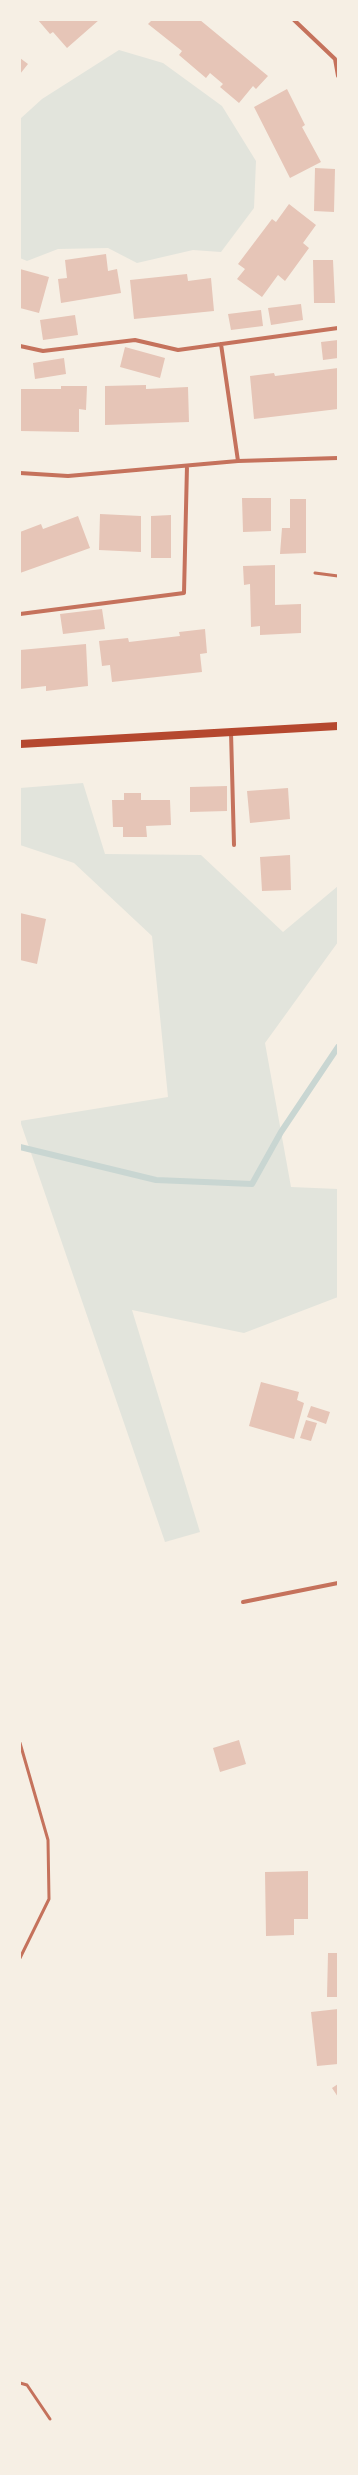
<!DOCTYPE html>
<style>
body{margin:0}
#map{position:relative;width:358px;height:2475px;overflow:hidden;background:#f6efe4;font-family:Karla,sans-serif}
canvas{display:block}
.frame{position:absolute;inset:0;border:21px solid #f6efe4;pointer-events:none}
</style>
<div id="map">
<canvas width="358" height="2475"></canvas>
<div class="frame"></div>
</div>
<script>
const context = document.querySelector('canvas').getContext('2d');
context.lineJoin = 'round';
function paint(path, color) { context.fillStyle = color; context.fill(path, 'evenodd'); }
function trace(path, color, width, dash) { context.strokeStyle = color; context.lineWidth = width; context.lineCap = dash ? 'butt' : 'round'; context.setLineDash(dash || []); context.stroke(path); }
paint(new Path2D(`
 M119,50L163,63L222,106L256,161L254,208L221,252L193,250L137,263L108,248L58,249L27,261L20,258V119L42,99Z
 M83,783L105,854L201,855L283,932L338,886V942L265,1043L291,1187L338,1189V1297L244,1333L132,1310L200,1532L165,1542L20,1121L168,1097L152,936L74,863L20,845V788Z`), '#e2e4dc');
trace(new Path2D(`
 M20,1147L156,1180L252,1184L281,1132L338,1047`), '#c9d6d2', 6);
paint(new Path2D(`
 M38,20H99L67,48L53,32L50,34Z
 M152,20H200L268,76L256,89L253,86L239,103L220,87L223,84L210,73L206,78L179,55L182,51L148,24Z
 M20,58L28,64L20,74Z
 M287,89L305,125L302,127L321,162L290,178L254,107Z
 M315,168L335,169L334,212L314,211Z
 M289,204L316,225L303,243L309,248L285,281L278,275L262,297L237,279L245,269L238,264L272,219L276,222Z
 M106,254L108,271L117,269L121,293L61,303L58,279L67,278L65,260Z
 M313,260H333L335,303H314Z
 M20,269L49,277L39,313L20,308Z
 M187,274L188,281L211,278L214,311L134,319L130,280Z
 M301,304L303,320L271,325L268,308Z
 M261,310L263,326L231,330L228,314Z
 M75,315L78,335L43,340L40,320Z
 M338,340V358L323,360L321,342Z
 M125,347L165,358L160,378L120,367Z
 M64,358L66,374L35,379L33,363Z
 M338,368V409L254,419L250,376L274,373L275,376Z
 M146,385V389L188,387L189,422L105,425V386Z
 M61,386H87L86,410L79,409V432L20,431V389H61Z
 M242,498H271V531L243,532Z
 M290,499H306V553L280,554L282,528H290Z
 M100,514L141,516V552L99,550Z
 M171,515V558H151V516Z
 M78,516L90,548L20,573V532L41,524L43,529Z
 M275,565V605L301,604V633L260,635V626L251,627L250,584L244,585L243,566Z
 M102,609L105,629L63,634L60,614Z
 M205,629L207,653L200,654L202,672L112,682L110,665L102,666L99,641L128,638L129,642L180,636L179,632Z
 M86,644L88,686L46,691V686L20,689V650Z
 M227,786V811L190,812V787Z
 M288,788L290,819L250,823L247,791Z
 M124,793H141V800H170L171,825L146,826L147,837H123V827H113L112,800H124Z
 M290,855L291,890L262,891L260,857Z
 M20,913L46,919L37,964L20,960Z
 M261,1382L299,1392L297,1400L304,1403L294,1439L249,1426Z
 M311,1406L330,1412L326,1424L307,1417Z
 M306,1420L317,1423L311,1441L300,1438Z
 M239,1740L246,1764L220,1772L213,1748Z
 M308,1871V1919H294V1935L266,1936L265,1872Z
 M328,1953H338V1997H327Z
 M338,2009V2064L317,2066L311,2012Z
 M338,2084V2097L332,2088Z`), '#e6c5b7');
trace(new Path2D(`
 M315,573L338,576
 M20,1743L48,1840L49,1899L20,1958
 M20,2383L27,2385L50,2419`), '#c5725c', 3);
trace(new Path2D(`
 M294,20L335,59L338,76
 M221,344L238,461
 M20,346L43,351L135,340L178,350L338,328
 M20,473L68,476L238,461L338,458
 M20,614L184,593L187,466
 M231,732L234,845
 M243,1602L338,1583`), '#c5725c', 4);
trace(new Path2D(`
 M20,744L338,726`), '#b5482f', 8);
</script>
